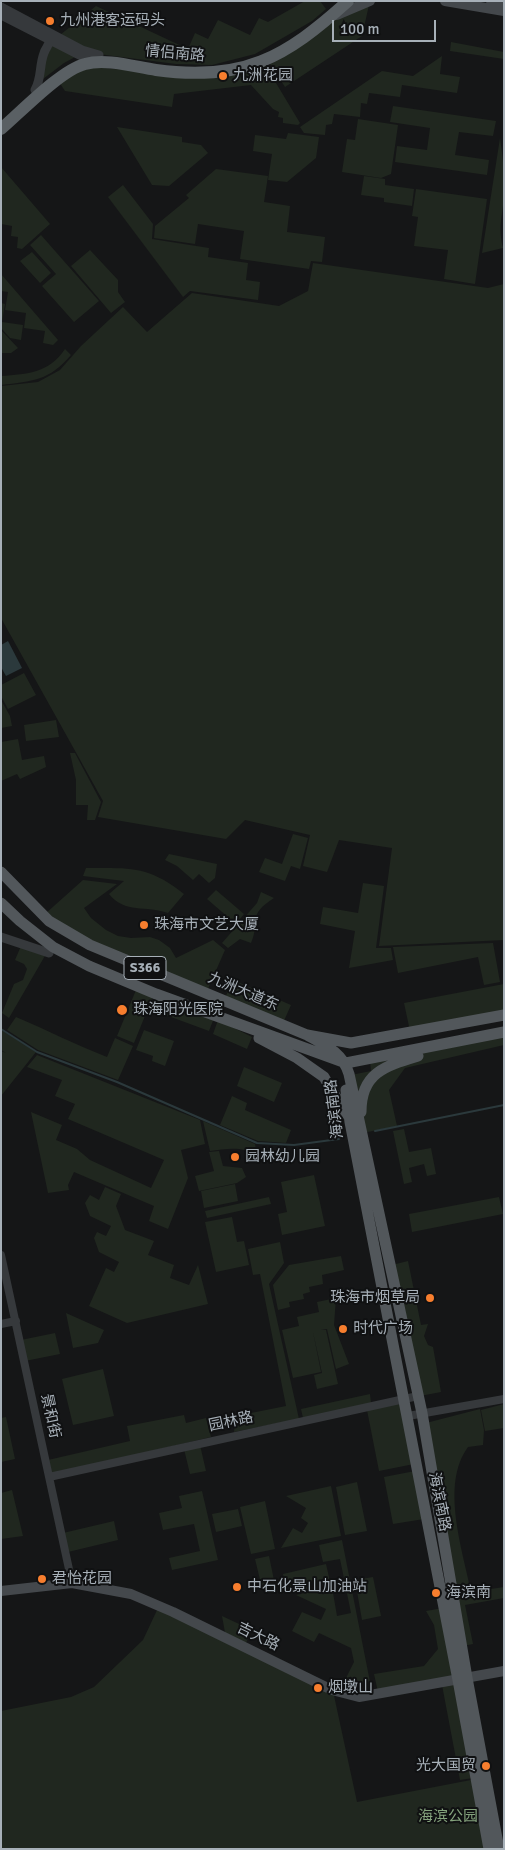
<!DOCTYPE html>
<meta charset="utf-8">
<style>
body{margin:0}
#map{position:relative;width:505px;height:1850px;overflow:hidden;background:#151617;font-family:Signika,sans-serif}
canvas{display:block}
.frame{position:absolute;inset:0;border:2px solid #a7b0b8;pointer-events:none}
.scale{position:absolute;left:332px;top:20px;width:104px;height:22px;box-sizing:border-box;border:2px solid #a7b0b8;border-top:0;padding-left:6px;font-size:15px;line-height:18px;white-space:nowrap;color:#a7b0b8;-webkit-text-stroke:4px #101112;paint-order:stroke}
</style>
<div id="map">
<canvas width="505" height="1850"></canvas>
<div class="frame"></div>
<div class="scale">100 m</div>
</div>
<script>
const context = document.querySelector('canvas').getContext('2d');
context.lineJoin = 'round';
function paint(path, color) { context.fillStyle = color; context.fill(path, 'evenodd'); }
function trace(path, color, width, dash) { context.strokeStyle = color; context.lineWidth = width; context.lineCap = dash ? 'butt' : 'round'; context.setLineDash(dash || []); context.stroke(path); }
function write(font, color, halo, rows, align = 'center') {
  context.font = font + ' Signika,"Noto Sans SC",sans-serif'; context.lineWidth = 4; context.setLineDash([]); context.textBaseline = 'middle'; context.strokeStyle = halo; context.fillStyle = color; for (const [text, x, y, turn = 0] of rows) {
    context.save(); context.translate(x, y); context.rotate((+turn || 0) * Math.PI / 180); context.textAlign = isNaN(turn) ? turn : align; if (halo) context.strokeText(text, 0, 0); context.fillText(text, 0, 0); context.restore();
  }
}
paint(new Path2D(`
 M305,1H320L326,9L312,21L255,54L212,65L176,64L98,54L60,35L96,6L188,49L195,33L208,39L218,20L250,35L259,18L268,22Z
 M369,5L362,36L285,87L268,61L332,18Z
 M451,42L504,52V59L450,51Z
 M54,43L77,56L64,63L43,79L45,58Z
 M442,56L440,74L460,77L457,93L402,85L400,97L369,93L367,104L361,103L360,117L334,114L332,124L326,125L325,135L304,133L300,127L382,71L413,76Z
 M264,63L300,123L298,125L283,123V118L278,117L279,112L273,109L251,85L174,94L172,107L65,91L59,82L84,66L179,75Z
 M393,106L496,121L493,136L459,132L455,155L489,160L487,175L395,162L397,146L427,150L430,128L390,122Z
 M358,119L398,125L391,174L381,178L342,172L347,139L355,140Z
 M117,127L182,137V142L201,145L208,153L169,186L152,185Z
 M288,133L319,137L316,158L287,182L268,180L272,154L253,151L255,135L286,139Z
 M500,138C503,158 505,177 504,197C502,219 498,226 503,248L482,253Z
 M1,167L50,224L22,249L17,248L18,237L11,236L12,226L1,224Z
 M216,169L268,176L264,202L290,206L287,232L325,237L322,262L311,261L309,269L240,259L244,231L198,224L195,244L154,238L155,226L189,198L186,195Z
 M364,176L385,179V185L414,189L412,206L384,202V198L361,195Z
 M123,185L153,224L152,239L209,248L208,257L248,263L246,280L260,282L258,300L190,291L183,297L108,197Z
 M416,189L487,199L475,284L444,279L448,250L414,246L418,217L412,216Z
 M41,235L99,301L74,322L42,286L56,274L30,245Z
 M90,250L118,280V292L125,302L111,313L71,266Z
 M32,252L51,273L40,283L20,261Z
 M313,263L488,288L504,284V940L379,946L392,848L339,840L327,872L303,866L310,835L245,820L226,839L98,817L103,801L1,618V386L38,382L60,370L81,346L123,307L147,332L192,293L279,306L308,291Z
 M1,274L58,340L53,345L43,343L45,331L24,328L26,313L5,310L8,292L1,291Z
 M1,303L5,304L2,322L23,325L21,340L10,338L1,328Z
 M1,330L18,348L11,353H1Z
 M65,349L71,355C49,381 33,381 1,385V376C28,374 49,373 65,349Z
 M24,673L36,695L8,709L1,696V685Z
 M1,700L10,716L12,726L1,728Z
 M56,720L59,737L26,741L24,725Z
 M18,739L22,760L44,756L46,767L20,779L17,774L1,781V742Z
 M70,753H75L101,802L95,820H87L88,805H76V780Z
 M293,834L308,838L300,869L291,866L285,881L259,872L265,858L282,864Z
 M169,854L217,864L215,878L209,883L199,874L193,880L177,866L165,860Z
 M86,868C129,868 148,865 184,894L168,913C146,905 125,914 109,894L124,881L83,876Z
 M83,880L117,884L84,908L91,918L106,930L118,936L131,938L150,937L159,940L170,948L176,958L213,940L225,950L207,991L92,943L45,914Z
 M363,883L384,886L376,948H391L393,960L349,968L355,931L320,924L323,907L358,913Z
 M216,890L244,914L236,924L207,899Z
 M261,892L274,898C246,916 261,920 251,943L240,939L228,948L222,943L257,903Z
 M493,943L500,982L484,985L478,957L398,973L393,947Z
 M21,946L46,954L9,1018L2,1013L14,984L23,980L27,969L24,964L15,960Z
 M233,980L291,1005L283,1023L225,998Z
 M504,984V1013L410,1031L404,1003Z
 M136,990L153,996L134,1043L117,1036Z
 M157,996L214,1018L209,1031L152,1010Z
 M16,1017C47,1030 76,1045 107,1057L115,1038L133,1046L118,1080L38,1050L7,1030Z
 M218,1020L252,1037L247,1049L213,1034Z
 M1,1030L36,1052L1,1096V1051L6,1053L1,1050Z
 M144,1030L174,1041L165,1066L152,1061L153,1056L136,1050Z
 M504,1034V1045L405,1068L389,1090L397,1126L363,1133L351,1075L371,1071L370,1060Z
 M37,1055L200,1120L205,1144L181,1150L188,1178L168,1229L149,1221L154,1206L74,1172L68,1185L69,1190L48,1193L31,1112L62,1125L56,1140L77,1149L90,1160L151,1188L164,1160L68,1119L75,1104L55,1096L62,1080L27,1067Z
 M244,1067L282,1083L274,1102L237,1086Z
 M232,1096L247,1103L245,1110L291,1130L286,1143L258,1141L220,1125Z
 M203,1121L255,1144L257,1155C243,1146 226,1149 210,1151Z
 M404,1129L409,1152L431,1148L436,1174L427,1176L424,1164L409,1168L412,1182L404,1184L393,1131Z
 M219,1151L223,1166L242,1168L246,1177L237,1183L199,1191L195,1176L214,1171L209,1152Z
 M314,1175L325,1226L282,1235L278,1214L287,1212L281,1182Z
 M235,1184L238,1201L204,1208L201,1191Z
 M105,1187L121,1194L116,1206L125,1230L154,1241L148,1255L174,1265L170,1278L189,1285L198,1265L208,1304L127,1323L89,1306L106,1268L114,1272L119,1262L99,1252L94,1238L97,1232L106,1236L111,1226L90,1216L85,1203L90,1195L99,1200Z
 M269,1197L271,1204L207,1218L205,1211Z
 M499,1197L503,1214L412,1232L409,1214Z
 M232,1217L237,1242L244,1241L249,1265L216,1272L205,1222Z
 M280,1242L284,1263L269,1284L299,1419L234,1432L236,1416L286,1406L260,1274L253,1275L248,1249Z
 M341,1256L344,1270L322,1275L323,1284L309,1287L310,1292L303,1294L304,1299L289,1302L290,1307L278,1310L273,1285L289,1265Z
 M408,1261L421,1325L428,1324L424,1336L428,1345L433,1347L441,1392L420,1396L392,1265Z
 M336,1298L334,1325L349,1364L336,1369L327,1329L321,1330H326L338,1384L317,1389L314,1375L322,1373L313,1332L321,1372L293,1378L282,1330L299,1326L297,1317L319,1312L317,1302Z
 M66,1313L104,1330L98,1343L73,1348Z
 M55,1333L60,1354L25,1361L21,1340Z
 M103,1369L114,1416L73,1425L62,1379Z
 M370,1394L371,1403L303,1418L301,1409Z
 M401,1403L414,1464L379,1471L367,1410Z
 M504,1404V1428L485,1431L481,1410Z
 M480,1409L484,1430L483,1445L468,1447C440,1485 463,1550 471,1592L504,1587V1598L465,1605L473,1644L463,1646L426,1423Z
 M184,1415L186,1423L206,1418L211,1437L51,1475L48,1460L130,1441L127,1426Z
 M6,1417L15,1459L1,1462V1418Z
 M200,1445L206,1471L190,1474L184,1449Z
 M415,1471L424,1519L393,1524L384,1477Z
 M357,1482L367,1531L345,1535L336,1487Z
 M331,1486L341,1536L281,1548L293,1528L302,1533L308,1523L301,1518L306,1508L286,1496Z
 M12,1490L23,1536L1,1539V1493Z
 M202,1491L218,1560L172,1570L169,1558L200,1551L194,1524L163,1530L159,1513L182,1508L179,1496Z
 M265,1501L275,1549L251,1554L240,1507Z
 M238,1509L242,1526L216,1532L212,1514Z
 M114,1521L118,1540L68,1552L63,1533Z
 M342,1540L372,1692L359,1695L340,1690L354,1662L351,1648L319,1633L314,1642L292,1631L302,1612L321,1620L326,1609L296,1595L332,1587L337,1616L351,1613L340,1559L323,1562L319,1545Z
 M269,1556L275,1585L262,1588L255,1559Z
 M326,1564L331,1586L295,1593L287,1590L283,1574Z
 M373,1577L381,1616L362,1620L355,1580Z
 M158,1608L333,1691L357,1802L476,1779L488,1849H1V1711L71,1697L94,1687L143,1640Z
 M443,1608L456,1678L378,1692L374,1674L424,1666L438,1649L434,1625L426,1611Z
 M222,1616L252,1630L244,1647L226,1638Z
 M455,1682L473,1778L460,1780L442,1685Z`), '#20271f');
paint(new Path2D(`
 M8,641L22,668L6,676L1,667V645Z`), '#2b393c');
trace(new Path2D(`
 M1,1029L37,1052L117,1082L257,1143L294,1145L339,1139
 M375,1131L504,1105`), '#2b393c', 2);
trace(new Path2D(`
 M1,1255L72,1583
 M1,1324L16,1321
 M408,1416L504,1399
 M49,1477L418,1396`), '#36393c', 8);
trace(new Path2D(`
 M1,7L82,50L99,55
 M1,15L93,62
 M35,90C42,77 39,66 44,53C46,47 51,44 49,38
 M1,937L49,953`), '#36393c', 9);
trace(new Path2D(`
 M445,1L504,11
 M491,1L504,4
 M337,15L370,1
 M1,1591L72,1583L131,1594L173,1612L332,1690L359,1697L504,1671`), '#44484c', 10);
trace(new Path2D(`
 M1,872L49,921L90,945L307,1035L351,1043L504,1015
 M1,903L20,921L53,947L89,966L156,994L346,1063L504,1032
 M307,1035C325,1045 343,1053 349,1074L422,1413L467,1678L499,1849
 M259,1038L297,1058L324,1077L346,1114
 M346,1090L350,1122L458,1680L489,1849
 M361,1112C361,1073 385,1066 418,1056`), '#52575b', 11);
trace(new Path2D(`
 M1,129C21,112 61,70 85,64C106,58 135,67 156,70C243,82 285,58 348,1`), '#5a6064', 12);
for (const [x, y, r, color] of [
 [50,21,5,"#f77e2e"],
 [223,76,5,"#f77e2e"],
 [144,925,5,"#f77e2e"],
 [122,1010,6,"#f77e2e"],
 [235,1157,5,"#f77e2e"],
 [430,1298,5,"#f77e2e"],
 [343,1329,5,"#f77e2e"],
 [42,1579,5,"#f77e2e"],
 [237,1587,5,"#f77e2e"],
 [436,1593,5,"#f77e2e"],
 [318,1688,5,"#f77e2e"],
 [486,1766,5,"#f77e2e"]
]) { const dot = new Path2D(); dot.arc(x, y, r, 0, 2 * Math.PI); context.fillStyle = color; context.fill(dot); trace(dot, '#101112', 2); }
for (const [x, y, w] of [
 [145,968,42]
]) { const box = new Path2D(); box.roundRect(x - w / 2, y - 11.5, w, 23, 4); context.fillStyle = '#101112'; context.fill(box); trace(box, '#a7b0b8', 1); }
write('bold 14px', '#a7b0b8', null, [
 ["S366",145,968]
]);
write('15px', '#a7b0b8', '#101112', [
 ["九州港客运码头",60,21],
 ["九洲花园",233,76],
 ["珠海市文艺大厦",154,925],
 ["珠海阳光医院",133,1010],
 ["园林幼儿园",245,1157],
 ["珠海市烟草局",420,1298,"right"],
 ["时代广场",353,1329],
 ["君怡花园",52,1579],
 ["中石化景山加油站",247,1587],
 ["海滨南",446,1593],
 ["烟墩山",328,1688],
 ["光大国贸",476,1766,"right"]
], 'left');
write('15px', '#a7b0b8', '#101112', [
 ["情侣南路",175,54,5],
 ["九洲大道东",243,992,23],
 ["海滨南路",335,1109,-97],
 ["景和街",50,1416,78],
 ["园林路",231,1422,-12],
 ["海滨南路",439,1502,79],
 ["吉大路",258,1637,26]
]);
write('15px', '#85a37d', '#101112', [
 ["海滨公园",448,1817]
]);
</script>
